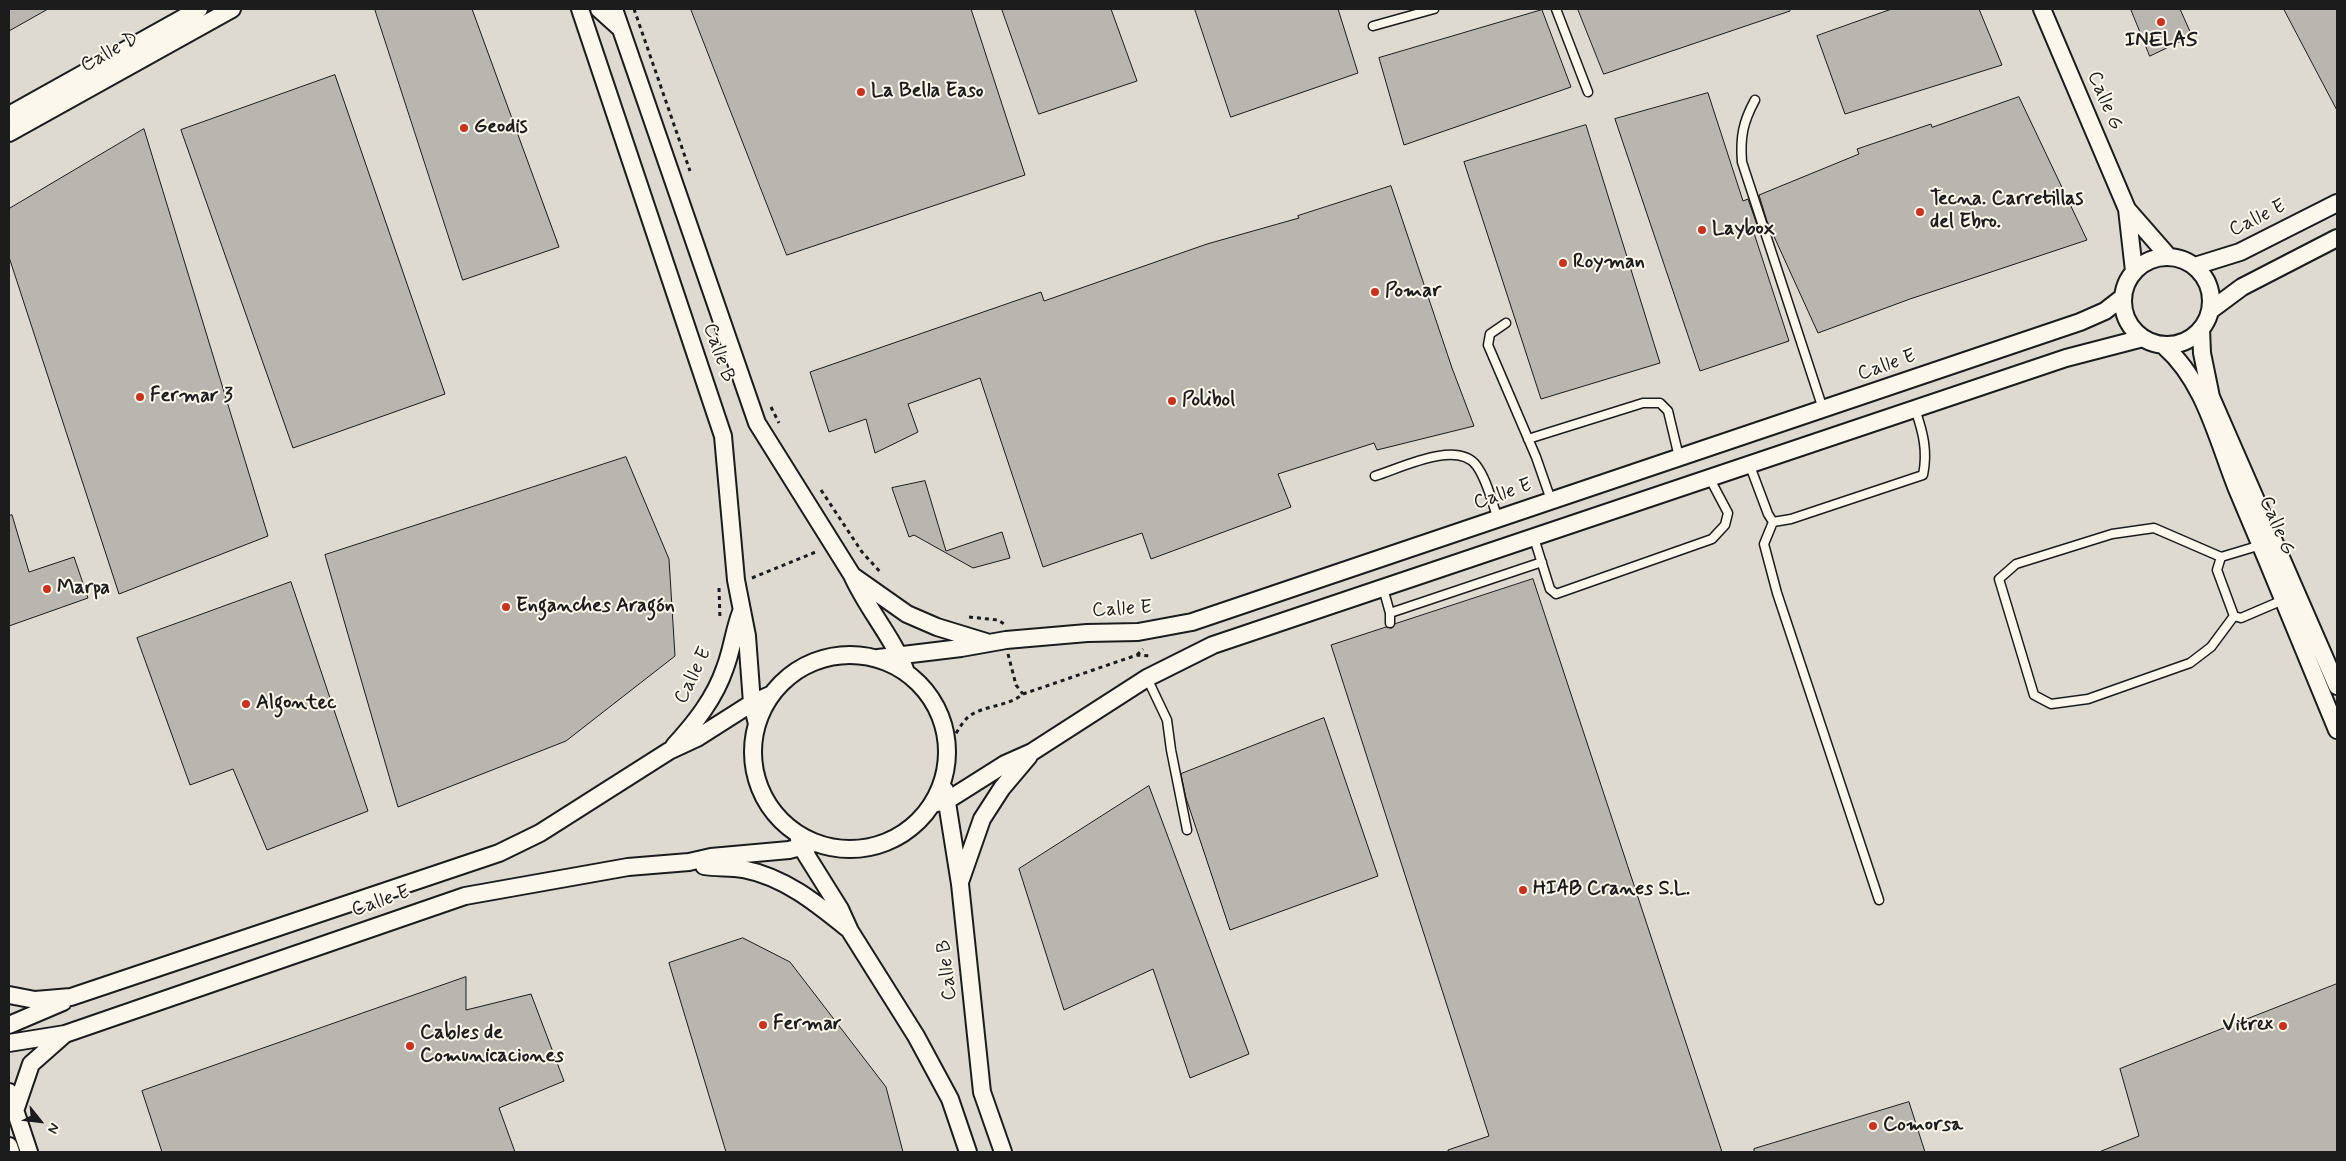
<!DOCTYPE html>
<meta charset="utf-8">
<style>
body{margin:0}
#map{position:relative;width:2346px;height:1161px;overflow:hidden;background:#eeeadf;font-family:Mynerve,sans-serif}
canvas{display:block}
.frame{position:absolute;inset:0;border:10px solid #1c1c1c;pointer-events:none}
.north{position:absolute;left:15px;top:1096px;width:50px;height:50px;-webkit-text-stroke:4px #fbf7ec;paint-order:stroke;rotate:119deg;font-size:14px;font-weight:700;line-height:20px;text-align:center;color:#1c1c1c}
.north::after{content:'';display:block;margin:auto;width:18px;height:22px;background:#1c1c1c;clip-path:polygon(50% 0,100% 100%,50% 72%,0 100%)}
</style>
<div id="map">
<canvas width="2346" height="1161"></canvas>
<div class="frame"></div>
<div class="north">N</div>
</div>
<script>
const context = document.querySelector('canvas').getContext('2d');
context.lineJoin = 'round';
function paint(path, color) { context.fillStyle = color; context.fill(path, 'evenodd'); }
function trace(path, color, width, dash) { context.strokeStyle = color; context.lineWidth = width; context.lineCap = dash ? 'butt' : 'round'; context.setLineDash(dash || []); context.stroke(path); }
function write(font, color, halo, rows, align = 'center') {
  context.font = font + ' Mynerve,sans-serif'; context.lineWidth = 4; context.setLineDash([]); context.textBaseline = 'middle'; context.strokeStyle = halo; context.fillStyle = color; for (const [text, x, y, turn = 0] of rows) {
    context.save(); context.translate(x, y); context.rotate((+turn || 0) * Math.PI / 180); context.textAlign = isNaN(turn) ? turn : align; if (halo) context.strokeText(text, 0, 0); context.fillText(text, 0, 0); context.restore();
  }
}
paint(new Path2D(`
 M9,9H2337V1152H9Z`), '#dedad1');
const building = new Path2D(`
 M9,9H48L9,31Z
 M375,9H472L559,247L463,280Z
 M691,9H971L1025,175L787,255Z
 M1002,9H1111L1137,81L1039,114Z
 M1195,9H1338L1358,73L1231,117Z
 M1578,9H1790V11L1604,74Z
 M1892,9H1979L2002,65L1845,114L1817,36Z
 M2131,9H2180L2192,36L2150,56Z
 M2284,9H2337V110Z
 M1542,10L1571,87L1404,145L1379,58Z
 M335,75L445,394L293,448L181,130Z
 M1708,93L1743,201L1748,199L1757,225L1752,227L1789,341L1700,371L1615,119Z
 M2019,97L2087,240L1910,299L1818,333L1767,221L1759,195L1859,154L1857,149L1931,124L1932,127Z
 M1586,125L1660,363L1541,399L1464,162Z
 M144,129L268,536L119,594L9,257V209Z
 M1391,186L1452,368L1474,426L1377,450L1374,443L1278,474L1291,507L1151,559L1142,533L1043,567L980,378L908,404L918,432L875,453L866,419L829,432L810,372L1041,292L1044,301L1207,244L1299,218L1298,216Z
 M626,457L669,559L675,656L566,741L398,807L325,555Z
 M925,481L946,551L1002,532L1010,558L973,568L914,535L909,537L892,488Z
 M12,515L29,572L74,557L88,598L9,626V516Z
 M1533,579L1722,1152H1448V1150L1489,1136L1331,645L1386,627L1392,628L1395,624Z
 M291,582L368,811L267,850L233,769L190,785L137,638Z
 M1324,718L1378,876L1230,930L1186,798L1181,774Z
 M1149,786L1249,1054L1190,1078L1153,969L1064,1010L1019,869Z
 M743,938L790,962L886,1087L903,1152H726L669,963Z
 M466,977V1010L531,994L564,1081L499,1108L515,1152H162L142,1091Z
 M2337,984V1152H2099L2139,1136L2120,1069Z
 M1909,1102L1925,1152H1754V1149Z`);
paint(building, '#b9b6af');
trace(building, '#1c1c1c', 1);
const lane = new Path2D(`
 M1556,9L1588,92
 M1373,26L1434,9
 M1755,100C1743,122 1740,137 1742,162L1823,409
 M1506,323L1490,334L1488,345L1536,457L1551,500
 M1528,439L1643,403H1660L1668,411L1679,457
 M1750,466L1768,514L1773,522
 M1375,476C1401,468 1456,440 1476,465C1487,479 1492,503 1498,519
 M1773,522L1764,544L1777,593L1879,900
 M1773,522L1791,519L1923,475C1928,451 1923,432 1915,409
 M1534,538L1550,589L1556,594L1712,539L1725,525L1728,513L1710,479
 M2261,545L2221,557L2217,570L2234,616L2241,618L2283,600
 M2221,557L2154,528L2112,534L2016,564L1999,579L2034,695L2051,704L2088,699L2190,663L2211,647L2234,616
 M1383,588L1390,613V623
 M1390,613L1542,562
 M1147,678L1167,720L1171,750L1187,830`);
const street = new Path2D(`
 M580,9L723,436L736,580L747,636L752,703L757,724
 M599,9L620,28
 M614,9L757,423L852,575C867,609 893,637 906,672
 M2042,9L2127,209L2134,271
 M9,115L199,9
 M9,133L232,9
 M2127,209L2169,257
 M2123 301a44 44 0 1 1 88 0a44 44 0 1 1-88 0Z
 M2195,266L2240,252L2337,203
 M2211,310L2242,287L2337,238
 M2201,329L2202,353L2211,397L2337,686
 M2164,346C2205,382 2217,439 2237,489C2271,569 2304,649 2337,730
 M853,576L907,614L937,627L986,642
 M753 752a97 97 0 1 1 194 0a97 97 0 1 1-194 0Z
 M878,658L961,648L1006,640L1087,633L1138,632L1192,622L2080,322L2105,311L2123,297
 M674,746C695,723 715,698 725,668C732,650 734,630 741,612
 M945,790L960,884L982,1092L1003,1152
 M933,804L948,800L1005,764L1032,752L1147,678L1213,645L2066,358L2143,338
 M799,839L805,853L840,909L850,931L916,1036L950,1099L968,1152
 M704,866C716,868 730,867 743,869C784,877 815,902 847,928
 M960,882L982,819L1002,788L1029,756
 M9,995L35,1000L71,997L499,853L540,833L669,751L697,738L752,703L772,694
 M9,1025L63,1002
 M9,1043L65,1034
 M9,1092L29,1152
 M15,1111L31,1064L65,1034L465,896L628,867L689,862L711,857L789,850L815,843
 M9,1146L11,1152`);
trace(lane, '#1c1c1c', 11);
trace(street, '#1c1c1c', 20);
trace(new Path2D(`
 M634,9L690,171
 M771,407L779,423
 M821,490L862,552L882,574
 M752,578L818,551
 M719,588L720,620
 M969,617L998,620L1004,624
 M1008,654L1016,685L1023,694
 M1137,655L1143,649
 M948,747C954,737 960,725 968,717C983,705 1008,707 1023,694L1137,655L1152,656`), '#1c1c1c', 3, [4, 4]);
trace(lane, '#fbf7ec', 8);
trace(street, '#fbf7ec', 16);
for (const [x, y, r, color] of [
 [2161,22,5,"#c8321e"],
 [861,92,5,"#c8321e"],
 [464,128,5,"#c8321e"],
 [1920,212,5,"#c8321e"],
 [1702,230,5,"#c8321e"],
 [1563,263,5,"#c8321e"],
 [1375,292,5,"#c8321e"],
 [140,397,5,"#c8321e"],
 [1172,401,5,"#c8321e"],
 [47,589,5,"#c8321e"],
 [506,607,5,"#c8321e"],
 [246,704,5,"#c8321e"],
 [1523,890,5,"#c8321e"],
 [763,1025,5,"#c8321e"],
 [2283,1026,5,"#c8321e"],
 [410,1046,5,"#c8321e"],
 [1873,1126,5,"#c8321e"]
]) { const dot = new Path2D(); dot.arc(x, y, r, 0, 2 * Math.PI); context.fillStyle = color; context.fill(dot); trace(dot, '#fbf7ec', 2); }
write('bold 20px', '#1c1c1c', '#fbf7ec', [
 ["INELAS",2161,42,"center"],
 ["La Bella Easo",871,92],
 ["Geodis",474,128],
 ["Tecna. Carretillas",1930,200],
 ["del Ebro.",1930,223],
 ["Laybox",1712,230],
 ["Royman",1573,263],
 ["Pomar",1385,292],
 ["Fermar 3",150,397],
 ["Polibol",1182,401],
 ["Marpa",57,589],
 ["Enganches Aragón",516,607],
 ["Algontec",256,704],
 ["HIAB Cranes S.L.",1533,890],
 ["Fermar",773,1025],
 ["Vitrex",2273,1026,"right"],
 ["Cables de",420,1034],
 ["Comunicaciones",420,1057],
 ["Comorsa",1883,1126]
], 'left');
write('20px', '#1c1c1c', '#fbf7ec', [
 ["Calle D",110,53,-29],
 ["Calle G",2104,101,67],
 ["Calle E",2258,219,-26],
 ["Calle B",718,353,71],
 ["Calle E",1887,366,-19],
 ["Calle E",1503,495,-19],
 ["Calle G",2276,526,67],
 ["Calle E",1122,610,-3],
 ["Calle E",694,676,-64],
 ["Calle E",381,902,-19],
 ["Calle B",948,970,-96]
]);
</script>
